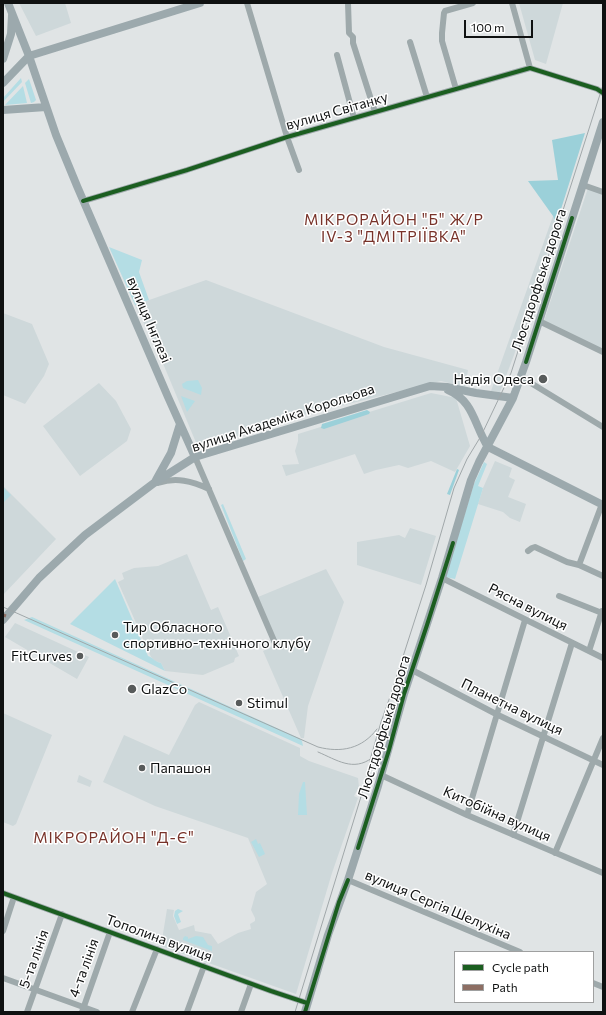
<!DOCTYPE html>
<meta charset="utf-8">
<style>
body{margin:0}
#map{position:relative;width:606px;height:1015px;overflow:hidden;background:#e0e4e5;font-family:Commissioner,sans-serif}
canvas{display:block}
.frame{position:absolute;inset:0;border:4px solid #0f1111;pointer-events:none}
.legend{position:absolute;left:454px;top:951px;width:140px;height:52px;box-sizing:border-box;background:#fff;border:1px solid #9fa0a0;margin:0;padding:5px 7px;list-style:none;font-size:12px;color:#0f1111}
.legend li{display:flex;align-items:center;gap:8px;height:20px}
.legend b{width:20px;border:1px solid #9fa0a0}
.scale{position:absolute;left:464px;top:20px;width:69px;height:18px;box-sizing:border-box;border:2px solid #0f1111;border-top:0;padding-left:5px;font-size:12px;line-height:14px;white-space:nowrap;color:#0f1111;-webkit-text-stroke:3px #fff;paint-order:stroke}
</style>
<div id="map">
<canvas width="606" height="1015"></canvas>
<div class="frame"></div>
<ul class="legend">
<li><b style="height:5px;background:#1b5e20"></b>Cycle path</li>
<li><b style="height:5px;background:#8d6e63"></b>Path</li>
</ul>
<div class="scale">100 m</div>
</div>
<script>
const context = document.querySelector('canvas').getContext('2d');
context.lineJoin = 'round';
function paint(path, color) { context.fillStyle = color; context.fill(path, 'evenodd'); }
function trace(path, color, width, dash) { context.strokeStyle = color; context.lineWidth = width; context.lineCap = dash ? 'butt' : 'round'; context.setLineDash(dash || []); context.stroke(path); }
function write(font, color, halo, rows, align = 'center') {
  context.font = font + ' Commissioner,sans-serif'; context.lineWidth = 3; context.setLineDash([]); context.textBaseline = 'middle'; context.strokeStyle = halo; context.fillStyle = color; for (const [text, x, y, turn = 0] of rows) {
    context.save(); context.translate(x, y); context.rotate((+turn || 0) * Math.PI / 180); context.textAlign = isNaN(turn) ? turn : align; if (halo) context.strokeText(text, 0, 0); context.fillText(text, 0, 0); context.restore();
  }
}
paint(new Path2D(`
 M19,3H65L71,23L36,36Z
 M519,3H563L546,64L535,60Z
 M588,188L603,193V350L544,321Z
 M553,216L556,225L514,355L500,392L491,391Z
 M206,280L384,347L468,370L465,387L441,381L296,417L207,446L197,445L162,361L135,305Z
 M3,313L32,324L49,364L44,376L25,404L3,395Z
 M99,383L116,401L131,429L127,441L80,476L43,426Z
 M431,393L456,398L470,446L455,472L431,461L408,468L399,465L376,470L364,474L355,454L286,476L282,465L299,464L295,451L298,441V434Z
 M495,461L512,468L509,477L515,480L508,497L526,504L520,522L510,518L503,512L478,504L483,488Z
 M3,486L56,539L3,595Z
 M410,528L436,536L421,585L357,565V542L399,535L405,538Z
 M187,554L211,610L218,607L239,656L235,658L234,662L203,675L165,671L161,663L155,661L151,657L118,582L124,579L122,573L134,568L158,566Z
 M326,569L344,602L308,706L304,738H301L263,651L277,644L258,597Z
 M15,623L89,657L77,679L5,637Z
 M199,702L300,748V756L309,761L358,778L359,787L354,796L358,798L332,873L296,994L161,946L167,909L174,910L173,916L179,930L194,925L195,931L211,934L218,944L238,933L251,929L250,924L255,921V918L251,910L256,892L267,884L248,838L155,806L103,782L124,735L169,755L195,705Z
 M3,713L52,735L16,824L13,826L3,822Z
 M79,775L92,781L90,787L77,782Z`), '#ced8da');
paint(new Path2D(`
 M21,78L22,82L3,102V98Z
 M29,79L36,100L34,102L31,103L25,83Z
 M23,86L27,103L5,105Z
 M109,247L142,260L139,272L149,300L135,305Z
 M198,380L202,388L201,395L183,388L182,384L187,381Z
 M181,396L195,401L187,412Z
 M484,462L487,464L478,486L483,488L455,579L445,577L474,484Z
 M3,488H4L11,495L3,503Z
 M223,504L246,559L243,561L221,505Z
 M115,579L148,656C154,658 153,661 161,663L165,671L70,624Z
 M32,617L299,738L302,741L303,746L24,620Z
 M303,782H305L307,815H298L299,794Z
 M256,839L258,844L260,843L265,854L259,857L251,842Z
 M178,909L183,911L178,914L181,922L177,924L174,916L175,911Z
 M185,936L188,937V939L196,936L203,937L208,945L212,946V951L183,940V938Z`), '#b4dde4');
paint(new Path2D(`
 M585,133L556,225L553,216L528,181L558,180L552,140Z
 M367,410L370,412L369,414L324,429L321,428L322,424Z
 M457,469L459,470L450,495L447,494Z`), '#9bd0d9');
trace(new Path2D(`
 M247,3L287,137L299,170
 M348,3L349,33L353,37V43L375,112
 M512,3L530,68
 M410,42L427,97
 M337,55L354,118
 M456,89L442,41V33L444,13L445,11L473,3
 M583,185L603,192
 M83,201L187,170L287,137L530,68L597,89L603,93
 M539,321L603,352
 M521,377L603,427
 M195,457L275,643
 M158,483C176,477 192,481 209,489
 M602,504L579,565L603,576
 M528,551L532,548L535,547L567,562L579,565
 M442,578L603,658
 M559,596L602,613
 M589,651L602,611
 M412,670L496,714L603,765
 M381,775L467,815L603,873
 M467,815L525,620
 M513,835L572,643
 M555,853L603,738
 M348,880L520,952
 M3,893L271,991L307,1003
 M3,931L14,897
 M3,978L97,1012
 M593,983L603,987
 M27,1012L62,914
 M82,1012L110,932
 M132,1012L157,949
 M187,1012L204,966
 M241,1012L251,984`), '#9ea9ab', 6);
trace(new Path2D(`
 M8,3L29,56L56,135L77,186L168,397L195,457
 M3,59L11,34L12,15
 M3,83L29,56L200,3
 M3,110L46,107
 M448,390C474,401 474,425 488,447L603,505
 M156,480L171,453L180,424
 M3,620L39,578L85,535L154,483L195,457L430,386L447,387L476,393L513,398
 M305,1012L328,935L348,880L378,786L404,694L442,578L471,480L479,462L513,398L526,362L603,122`), '#9ca9ad', 8);
trace(new Path2D(`
 M3,607L318,747C341,753 362,749 377,729
 M318,752C337,760 353,772 372,758
 M295,1012L367,777L370,760L381,722L391,694L426,585L454,488L467,459L481,436L511,373L603,85`), '#a0a7a9', 1);
trace(new Path2D(`
 M3,615L6,616`), '#8d6e63', 3, [6, 3]);
trace(new Path2D(`
 M83,201L187,170L287,137L530,68L597,89L603,93
 M526,362L572,218
 M358,848L389,750L404,694L427,625L453,543
 M3,893L271,991L307,1003
 M305,1012L339,902L348,880`), '#1b5e20', 4);
for (const [x, y, r, color] of [
 [543,379,5,"#585b5b"],
 [115,635,4,"#585b5b"],
 [80,656,4,"#585b5b"],
 [132,689,5,"#585b5b"],
 [239,703,4,"#585b5b"],
 [142,768,4,"#585b5b"]
]) { const dot = new Path2D(); dot.arc(x, y, r, 0, 2 * Math.PI); context.fillStyle = color; context.fill(dot); trace(dot, '#fff', 1.5); }
write('14px', '#0f1111', '#fff', [
 ["вулиця Світанку",337,111,-16],
 ["Люстдорфська дорога",539,280,-72],
 ["вулиця Інглезі",149,320,67],
 ["вулиця Академіка Корольова",283,418,-18],
 ["Рясна вулиця",528,607,27],
 ["Планетна вулиця",512,707,26],
 ["Люстдорфська дорога",384,727,-73],
 ["Китобійна вулиця",497,814,24],
 ["вулиця Сергія Шелухіна",438,905,23],
 ["Тополина вулиця",159,938,20],
 ["5-та лінія",34,959,-70],
 ["4-та лінія",84,968,-70]
]);
write('14px', '#0f1111', '#fff', [
 ["Надія Одеса",534,379,"right"],
 ["Тир Обласного",123,627],
 ["спортивно-технічного клубу",123,643],
 ["FitCurves",72,656,"right"],
 ["GlazCo",141,689],
 ["Stimul",247,703],
 ["Папашон",150,768]
], 'left');
context.letterSpacing = '1px';
write('15px', '#783229', '#fff', [
 ["МІКРОРАЙОН \"Б\" Ж/Р",394,220],
 ["IV-3 \"ДМІТРІЇВКА\"",394,237],
 ["МІКРОРАЙОН \"Д-Є\"",114,838]
]);
context.letterSpacing = '0px';
</script>
